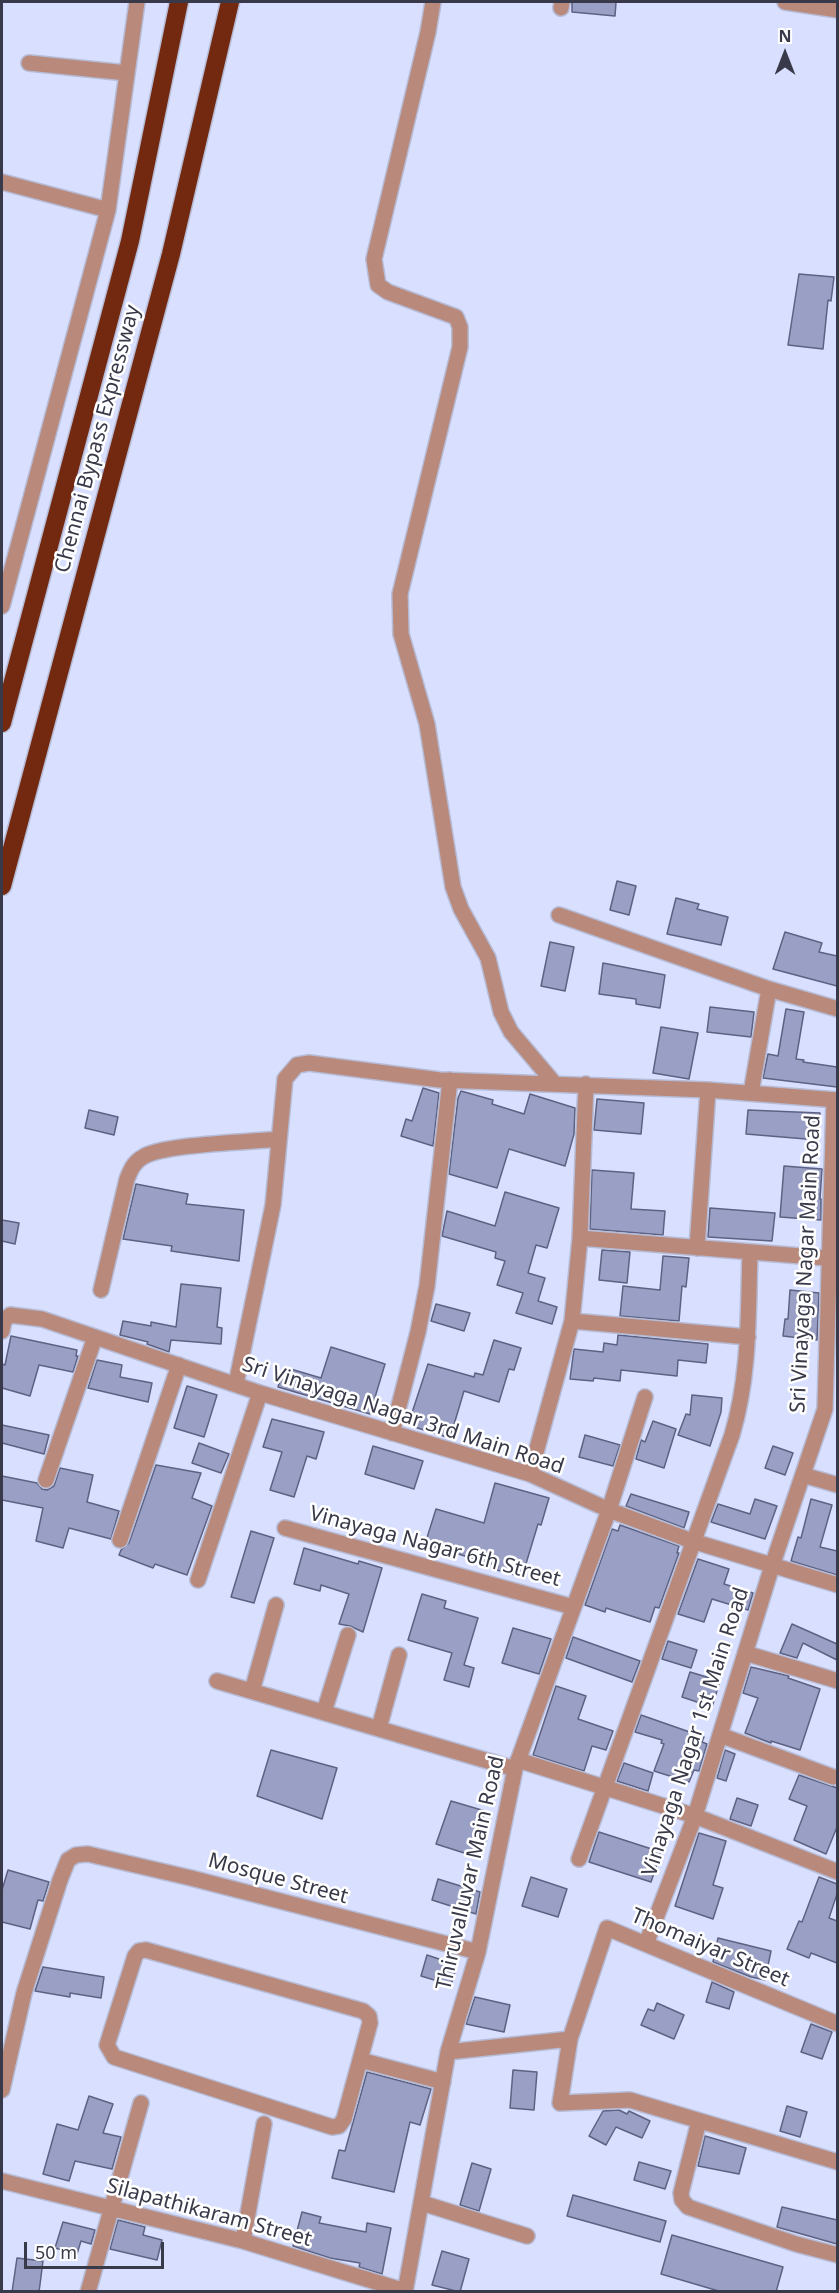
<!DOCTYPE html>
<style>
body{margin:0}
#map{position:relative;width:839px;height:2293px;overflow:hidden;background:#d9dffe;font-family:"Noto Sans",sans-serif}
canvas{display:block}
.frame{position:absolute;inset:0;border:3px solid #383a49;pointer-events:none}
.north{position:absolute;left:755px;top:24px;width:60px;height:60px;-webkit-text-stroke:4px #fff;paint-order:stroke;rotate:0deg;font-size:16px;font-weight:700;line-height:24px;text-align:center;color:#383a49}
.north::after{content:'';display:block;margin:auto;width:21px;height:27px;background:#383a49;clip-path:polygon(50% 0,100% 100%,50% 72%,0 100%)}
.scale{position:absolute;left:24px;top:2242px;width:140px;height:27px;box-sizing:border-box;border:3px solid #383a49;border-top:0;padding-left:8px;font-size:18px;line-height:21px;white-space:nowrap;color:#383a49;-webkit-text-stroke:4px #fff;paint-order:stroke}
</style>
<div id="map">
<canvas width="839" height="2293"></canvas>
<div class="frame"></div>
<div class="north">N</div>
<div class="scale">50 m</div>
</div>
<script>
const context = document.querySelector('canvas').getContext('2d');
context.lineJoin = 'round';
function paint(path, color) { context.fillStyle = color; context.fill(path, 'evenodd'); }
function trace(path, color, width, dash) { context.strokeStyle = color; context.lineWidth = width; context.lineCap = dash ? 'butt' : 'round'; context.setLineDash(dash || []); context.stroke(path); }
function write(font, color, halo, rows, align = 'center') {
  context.font = font + ' "Noto Sans",sans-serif'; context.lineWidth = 5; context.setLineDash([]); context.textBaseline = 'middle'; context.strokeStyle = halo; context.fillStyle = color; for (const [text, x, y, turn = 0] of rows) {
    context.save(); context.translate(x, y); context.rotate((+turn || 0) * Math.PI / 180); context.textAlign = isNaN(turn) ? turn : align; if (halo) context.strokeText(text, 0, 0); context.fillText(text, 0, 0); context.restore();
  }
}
const building = new Path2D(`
 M572,2H616L615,16L572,12Z
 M799,274L834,277L831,301L828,300L823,349L788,345Z
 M617,881L636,886L629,915L610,910Z
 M676,898L699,904L697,909L728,917L721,945L667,934Z
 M785,932L822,943L819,952L837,956V986L773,969Z
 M550,942L574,947L565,991L541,986Z
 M603,963L665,975L660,1008L636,1004V999L599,994Z
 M710,1007L754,1012L751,1037L707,1032Z
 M786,1009L804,1012L796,1059L804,1060L803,1062L837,1067V1087L763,1078L768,1054L778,1056Z
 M661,1027L698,1033L689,1079L653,1073Z
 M423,1088L439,1093L433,1146L401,1136L406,1119L412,1121Z
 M461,1091L493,1100L492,1104L524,1114L530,1094L575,1108L574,1134L565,1166L509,1149L497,1188L449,1174L458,1098Z
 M597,1099L644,1103L641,1134L594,1130Z
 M89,1110L118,1117L114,1135L85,1128Z
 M748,1110L820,1113L818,1140L746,1134Z
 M784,1166L822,1169L820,1199H821V1220L780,1217Z
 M592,1170L634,1173L631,1209L665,1211L663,1235L590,1229Z
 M136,1184L188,1194L186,1204L244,1210L239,1261L171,1251L172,1246L123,1239Z
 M505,1192L559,1208L547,1248L536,1245L528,1273L545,1278L538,1301L557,1307L552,1324L516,1313L523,1293L497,1285L505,1261L495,1258L496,1252L442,1236L447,1211L495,1226Z
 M710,1208L775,1213L772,1241L708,1237Z
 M2,1220L19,1223L15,1244L2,1241Z
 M602,1250L630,1252L627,1283L599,1280Z
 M663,1256L689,1258L686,1287L682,1286L679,1321L620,1316L623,1286L660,1290Z
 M181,1284L221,1288L217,1327L222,1328L221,1344L171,1340L169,1352L147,1344L148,1342L120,1335L123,1321L151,1326V1322L176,1327Z
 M790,1290L819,1293L817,1340L783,1336L785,1319H788Z
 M436,1304L470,1313L464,1331L431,1321Z
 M618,1335L708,1344L706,1363L678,1360L677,1376L621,1370L620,1381L594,1378L593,1381L570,1379L574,1349L603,1352L604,1343L617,1345Z
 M11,1336L77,1350L76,1356H78L73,1372L39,1365L30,1396L2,1388V1364L5,1365Z
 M494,1340L521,1348L514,1370L509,1369L499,1402L464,1391L450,1438L408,1425L428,1364L474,1377L475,1373L483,1375Z
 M331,1347L385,1364L370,1414L278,1387L284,1367L321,1378Z
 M97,1360L122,1365L120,1377L152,1383L148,1402L88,1388Z
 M187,1386L217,1395L204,1437L174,1428Z
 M692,1395L722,1398L721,1412L710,1446L678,1435L686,1414L690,1415Z
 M272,1419L324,1432L316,1459L307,1456L294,1497L270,1490L282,1452L263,1447Z
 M653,1421L676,1429L664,1468L636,1459L641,1440L645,1442Z
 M2,1425L49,1435L44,1454L2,1443Z
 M585,1435L620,1445L613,1466L579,1457Z
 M199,1443L229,1454L221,1473L192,1463Z
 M373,1446L423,1461L414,1489L365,1474Z
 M773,1446L793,1453L785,1475L765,1468Z
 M156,1465L201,1473L192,1498L212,1506L187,1575L155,1564L153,1568L119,1555L121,1550L129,1543Z
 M60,1468L93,1475L87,1502L119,1511L111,1539L69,1528L63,1548L36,1541L43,1508L2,1500V1476L37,1483L42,1489L47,1490L54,1486Z
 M495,1483L549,1498L541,1525L538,1524L522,1577L497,1570L498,1566L425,1544L436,1509L484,1523Z
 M631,1494L689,1512L684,1528L626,1506Z
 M755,1499L777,1506L765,1539L711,1522L718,1504L750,1514Z
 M811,1499L832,1505L820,1547L837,1551V1575L791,1561L798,1537L801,1538Z
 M620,1525L679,1546L677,1553H679L659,1608L655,1607L650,1622L606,1608L605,1612L585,1605L612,1529L618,1531Z
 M251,1531L274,1538L254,1603L231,1597Z
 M304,1548L358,1564L359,1561L382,1568L363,1632L350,1626L339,1624L349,1594L321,1585L320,1591L294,1584Z
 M698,1559L729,1569L724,1584L753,1593L748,1610L712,1599L704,1622L678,1614Z
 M422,1594L446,1601L444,1608L478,1618L464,1665L474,1668L469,1687L444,1680L452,1653L408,1640Z
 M792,1624L837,1644V1660L803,1643L797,1658L780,1653Z
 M513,1628L551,1639L539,1674L502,1663Z
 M573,1637L640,1661L632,1682L566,1658Z
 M668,1641L697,1650L691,1668L662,1659Z
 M751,1667L789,1676L788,1678L820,1689L800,1750L771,1741V1743L745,1733L758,1698L743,1693Z
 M690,1672L720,1681L712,1707L682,1697Z
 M556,1686L586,1696L578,1719L613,1731L606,1750L592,1746L584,1771L533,1755Z
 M641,1715L704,1737L702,1742L707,1744L699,1771L694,1770L689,1782L654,1771L664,1744L661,1743L662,1740L635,1732Z
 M271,1750L337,1768L322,1819L257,1796Z
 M725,1750L735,1754L726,1781L717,1778Z
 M624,1763L653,1773L648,1791L617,1781Z
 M799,1775L837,1788V1827L826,1854L794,1840L807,1806L789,1799Z
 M737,1798L758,1805L751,1826L730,1819Z
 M451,1801L485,1811L478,1835L487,1837L480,1858L436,1844Z
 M599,1832L661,1852L651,1882L589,1862Z
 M699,1833L726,1841L713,1885L723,1888L713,1919L675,1906Z
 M8,1870L49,1882L43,1901L38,1900L30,1929L2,1922V1890Z
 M531,1877L567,1889L558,1917L522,1906Z
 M819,1877L837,1884V1894L829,1918L837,1921V1963L811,1953L809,1958L787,1949L799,1921L802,1922Z
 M438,1879L480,1892L476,1914L432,1900Z
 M718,1938L771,1951L765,1980L751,1977L713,1962Z
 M427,1955L457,1965L451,1985L421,1976Z
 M43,1967L104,1977L101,1998L70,1993V1997L35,1991Z
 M712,1982L734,1992L729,2009L706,2002Z
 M475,1997L510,2005L504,2032L466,2024Z
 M657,2003L684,2015L674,2039L641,2025L648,2009L654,2011Z
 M811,2024L832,2032L822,2059L801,2052Z
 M513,2070L537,2072L534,2110L510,2108Z
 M367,2072L431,2089L420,2125L410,2122L394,2192L332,2178L339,2150L345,2151Z
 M89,2096L113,2104L103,2133L121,2137L112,2169L75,2161L69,2181L43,2174L57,2124L78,2130Z
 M787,2106L807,2112L800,2137L780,2131Z
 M619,2110L627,2114L629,2111L650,2121L642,2138L616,2127L606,2145L589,2136L603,2111Z
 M705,2136L746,2148L739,2174L698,2166Z
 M639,2162L671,2171L665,2189L634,2180Z
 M472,2163L491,2169L479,2211L460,2205Z
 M573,2195L666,2221L660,2242L567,2216Z
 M782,2207L837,2220V2244L777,2227Z
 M302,2212L321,2217L319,2223L366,2232L367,2223L391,2228L382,2274L359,2267L360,2263L330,2258L293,2246Z
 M118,2220L145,2227L143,2235L162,2240L157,2260L110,2249Z
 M63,2222L95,2230L91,2244L81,2241L77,2254L55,2248Z
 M672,2235L783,2267L776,2292H722L661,2274Z
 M442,2251L469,2259L460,2292L432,2285Z
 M17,2258L43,2261L39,2292H12Z`);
paint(building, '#9aa0c5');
trace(building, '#5d6283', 1.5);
const minor = new Path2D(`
 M433,2L428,32L374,259L378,285L388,292L456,317L460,327V347L400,594L401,634L427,724L453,887L461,909L488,958L501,1012L511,1032L555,1084
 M785,2L838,10
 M561,8L562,2
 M29,63L127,73
 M2,182L108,210
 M2,606L108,210L137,2
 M559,915L769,989L838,1009
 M751,1093L769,989
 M580,1238L838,1259
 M697,1248L708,1090
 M101,1290L127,1179C131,1169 134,1162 143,1157C163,1144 250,1142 278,1139
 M572,1321L748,1337
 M2,1331L4,1321L10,1315L42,1319L260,1393L530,1474L609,1510L692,1541L838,1585
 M236,1384L273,1205L285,1079L297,1065L309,1063L440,1080L708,1090L838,1100
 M392,1433L418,1332L427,1286L450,1080
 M530,1474L572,1321L580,1238L586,1084
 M803,1475L838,1485
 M46,1480L95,1337
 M285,1528L573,1607
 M120,1540L179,1365
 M198,1580L260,1393
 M745,1653L838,1681
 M217,1681L515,1769
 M252,1691L276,1605
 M324,1712L348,1635
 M379,1728L399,1655
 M720,1735L833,1777
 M518,1760L695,1816L838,1872
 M579,1859L732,1435C750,1375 748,1314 750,1252
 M646,1944L695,1816L772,1566L825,1409L834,1100
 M838,2024L607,1928L570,2039L560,2103L630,2100L838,2162
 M448,2052L570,2039
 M360,2060L344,2119L339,2126L332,2127L114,2057L107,2045L135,1956L139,1951L146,1950L363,2011L369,2016L370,2023L360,2060L443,2082
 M2,2090L24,1993L60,1880L68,1860L76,1855L88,1854L191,1878L478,1952
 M699,2121L681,2193L682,2200L688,2207L796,2244L838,2255
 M2,2181L243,2241L405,2291
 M422,2203L527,2236
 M243,2241L264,2124
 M88,2292L141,2103
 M405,2292L448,2052L478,1952L515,1769L609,1510L645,1397`);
const highway = new Path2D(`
 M2,723L130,241L179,2
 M2,886L171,254L230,2`);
trace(minor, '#b6bbd6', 18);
trace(highway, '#b6bbd6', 21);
trace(minor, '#b9897b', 15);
trace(highway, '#732810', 18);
write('21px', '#383a49', '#fff', [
 ["Chennai Bypass Expressway",98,439,-75],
 ["Sri Vinayaga Nagar Main Road",806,1264,-87],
 ["Sri Vinayaga Nagar 3rd Main Road",403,1416,18],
 ["Vinayaga Nagar 6th Street",435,1547,15],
 ["Vinayaga Nagar 1st Main Road",696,1732,-72],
 ["Thiruvalluvar Main Road",471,1873,-77],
 ["Mosque Street",278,1879,15],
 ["Thomaiyar Street",710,1948,23],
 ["Silapathikaram Street",209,2213,15]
]);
</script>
